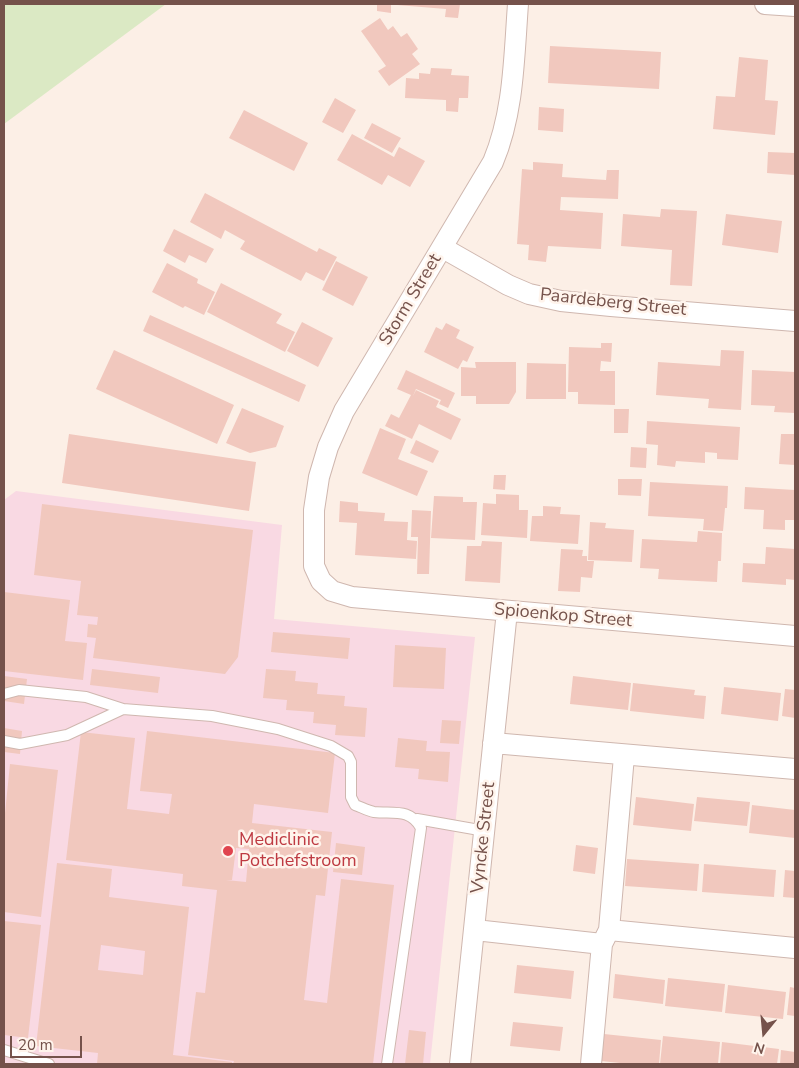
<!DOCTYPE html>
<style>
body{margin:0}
#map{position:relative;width:799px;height:1068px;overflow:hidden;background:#fcefe6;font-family:"Nunito Sans",sans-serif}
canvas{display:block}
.frame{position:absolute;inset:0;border:5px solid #75524b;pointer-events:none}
.north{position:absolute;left:739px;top:1008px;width:50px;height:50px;-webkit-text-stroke:4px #fff4ec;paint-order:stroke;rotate:197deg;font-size:14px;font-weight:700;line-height:20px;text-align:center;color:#75524b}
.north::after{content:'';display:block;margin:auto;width:18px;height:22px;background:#75524b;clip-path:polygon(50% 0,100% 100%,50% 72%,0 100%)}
.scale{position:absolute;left:10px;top:1036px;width:72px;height:22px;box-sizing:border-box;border:2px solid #75524b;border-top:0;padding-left:6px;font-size:15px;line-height:18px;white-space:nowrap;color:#75524b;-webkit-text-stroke:4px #fff4ec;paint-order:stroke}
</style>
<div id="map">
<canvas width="799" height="1068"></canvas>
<div class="frame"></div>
<div class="north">N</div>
<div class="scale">20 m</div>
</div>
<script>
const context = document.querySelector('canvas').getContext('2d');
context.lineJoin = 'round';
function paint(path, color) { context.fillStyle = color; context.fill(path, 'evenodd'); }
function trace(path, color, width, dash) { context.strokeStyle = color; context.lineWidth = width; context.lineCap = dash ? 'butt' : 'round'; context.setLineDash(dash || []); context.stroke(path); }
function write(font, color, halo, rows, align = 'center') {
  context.font = font + ' "Nunito Sans",sans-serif'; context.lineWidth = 5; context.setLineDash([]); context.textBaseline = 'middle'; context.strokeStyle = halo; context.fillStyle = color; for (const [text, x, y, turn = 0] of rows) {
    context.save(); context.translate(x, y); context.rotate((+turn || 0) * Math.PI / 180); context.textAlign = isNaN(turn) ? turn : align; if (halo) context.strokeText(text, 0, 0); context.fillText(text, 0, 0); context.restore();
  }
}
paint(new Path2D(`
 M16,491L282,525L274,619L475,637L430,1064H4V500Z`), '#f9d9e3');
paint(new Path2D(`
 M4,4H166L4,124Z`), '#dbe9c4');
paint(new Path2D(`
 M377,4H391V13L377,11Z
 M398,4H460L458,18L445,17L446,9L397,5Z
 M380,18L388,30L393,26L401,37L407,33L418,49L412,54L420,64L389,86L378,71L386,66L361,31Z
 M550,46L661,52L659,89L548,83Z
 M739,57L768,60L765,100L778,101L775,135L713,129L716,96L735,97Z
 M431,68L452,69L451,75L469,76L468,98H459L458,112L446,111V100L405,98L406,78L419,79V73L430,74Z
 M335,98L356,110L343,133L322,122Z
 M539,107L564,109L563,132L538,130Z
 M244,110L308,143L294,171L229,138Z
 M372,123L401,138L392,153L364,138Z
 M352,134L394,157L399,147L425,161L410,187L388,175L382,185L337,160Z
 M768,152L795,153V175L767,173Z
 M533,162L563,164L562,177L606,180L607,170H619L618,199L561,197L560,210L603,213L601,249L548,246L546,262L528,260L529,245L517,244L522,169L533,170Z
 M205,193L317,252L319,248L337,257L324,281L306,272L301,281L240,249L245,241L225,230L221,239L190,222Z
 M661,209L697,211L692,286L670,285L672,250L621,246L623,214L660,217Z
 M726,214L782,221L778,253L722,245Z
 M174,229L214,249L206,263L189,255L185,263L163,251Z
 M336,261L368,277L353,306L322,290Z
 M167,263L198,279L197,283L215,292L204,315L185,306L183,308L152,292Z
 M221,283L282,314L276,323L295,332L285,352L207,312Z
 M150,315L306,385L299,402L143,331Z
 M302,322L333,338L318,367L287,351Z
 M446,323L460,330L456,338L474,347L467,362L463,360L458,369L424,352L436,327L442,330Z
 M601,343H612L611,362L601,361L600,371H615V405L578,404V392H568L569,347L601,348Z
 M114,350L234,405L217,444L96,389Z
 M721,350L744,351L741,410L708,408L709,399L656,395L658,362L720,366Z
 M475,362H516V392L509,404H476V396H461V367L476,368Z
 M527,363L566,364V399H526Z
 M406,370L455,393L448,408L439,404L441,400L416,389L413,396L416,390L439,401L436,407L461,419L451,440L419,424L412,439L385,426L391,414L399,418L411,395L397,389Z
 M752,370L795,372V413L774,412L775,406L751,405Z
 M242,408L284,426L276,447L250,453L226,443Z
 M614,409H629L628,433H614Z
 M647,421L740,427L738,460L717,459V453L705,452V463L676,461L675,467L657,465L658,445L646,444Z
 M380,428L406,439L398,459L428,471L417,496L362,473Z
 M69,434L256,462L249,511L62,483Z
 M781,434H795V465L779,464Z
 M416,440L439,451L433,463L410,453Z
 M631,447L647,448L646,468L630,467Z
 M494,475H506L505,490L493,489Z
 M618,479H642L641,496L618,495Z
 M650,482L728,486L727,508H725L723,531L703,530L704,519L648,516Z
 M745,487L795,490V520H785V530L763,529L764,510L744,509Z
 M496,494L519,495V510H528L527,538L481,535L483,503L496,504Z
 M434,496L463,497V502H477L475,540L431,538Z
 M340,501L358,503V511L385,513L384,521L408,522L407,540L417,541L416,559L355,555L357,523L339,522Z
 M42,504L253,530L238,657L225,674L93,658L96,638L87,637L88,624L97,625L98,617L77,615L81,581L34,575Z
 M543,506L561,507L560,514L580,515L578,544L530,541L532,516H543Z
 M412,510L431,511L429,574H417L418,537H411Z
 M590,522L606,523L605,528L634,530L632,562L588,560Z
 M698,531L722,533L721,561H718L717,582L658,579L659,569L640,568L642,539L697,542Z
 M482,541L502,542L500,583L465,581L467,546H481Z
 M766,547L795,549V580L786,579V585L742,582L743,563L765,564Z
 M561,549L583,550L582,556H587V561H594L592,578L581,577L580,592L558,591Z
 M4,592L70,600L65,641L87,643L83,680L4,671Z
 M273,632L350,638L348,659L271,652Z
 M395,645L446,648L444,689L393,687Z
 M92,669L160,677L158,693L90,685Z
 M266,669L296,671L295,681L318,683L317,694L345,696L344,706L367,708L365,737L335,735L336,725L313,723L314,712L286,710L287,700L263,698Z
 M4,676L27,679L24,704L4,701Z
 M573,676L631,683L628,710L570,704Z
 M633,683L695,690L694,695L706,696L704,719L630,711Z
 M724,687L781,693L778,721L721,714Z
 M785,689L795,690V718L782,716Z
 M442,720L461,721L459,744L440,743Z
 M4,728L22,731L20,754L4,752Z
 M147,731L335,753L328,813L254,804L252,823L332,832L325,896L316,895L304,1000L327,1003L341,879L394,885L373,1064H233L234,1061L188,1055L196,992L205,993L217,890L182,886L183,874L66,860L81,732L135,738L127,809L169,814L172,794L140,791ZM236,848L249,849L246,882L226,880H232Z
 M398,738L427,741L426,751L450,752L448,782L418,779L419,769L395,767Z
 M10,764L58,770L41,917L4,912V823Z
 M636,797L694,804L691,831L633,825Z
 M697,797L750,802L747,826L694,821Z
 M752,805L795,810V838L749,833Z
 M336,843L365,847L362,875L333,872Z
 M576,845L598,848L595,874L573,871Z
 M627,859L699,864L697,891L625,886Z
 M57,863L112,869L109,897L189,907L173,1055L232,1062V1064H97L98,1053L36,1046ZM101,945L145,951L143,975L98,970Z
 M704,864L776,870L774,897L702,892Z
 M785,870L795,871V898L783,897Z
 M4,921L41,925L28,1038L4,1035Z
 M517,965L574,971L571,999L514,993Z
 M615,974L665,980L663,1004L613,998Z
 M668,978L725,984L722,1012L665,1006Z
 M728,985L786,992L783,1019L725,1013Z
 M790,987L795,988V1016L787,1015Z
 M513,1022L563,1027L560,1051L510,1046Z
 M409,1030L426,1032L423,1064H405Z
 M604,1034L661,1040L659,1064H630L601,1061Z
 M663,1036L720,1042L718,1064H660Z
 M722,1042L779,1049L777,1064H720Z
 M781,1050L795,1052V1064H780Z`), '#f1c8be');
const lane = new Path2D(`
 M4,694L19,690L86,697L123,709L67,735L20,744L4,741
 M123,709L212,716L278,729L331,746L348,756L351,762V797L355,805C361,807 368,811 374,812C393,814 410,808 421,828L387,1064
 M417,819L485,831
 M4,1050L49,1064`);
const street = new Path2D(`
 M518,4C514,57 514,112 493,162L344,411L328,447L319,477L314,510V566L321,581L332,591L352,597L795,636
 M765,4L795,6
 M443,248L508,285L529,294L561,301L611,306L795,321
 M493,743L795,769
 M475,930L602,944
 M609,930L795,948
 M460,1064L507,611
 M591,1064L602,944L609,930L624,756`);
trace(lane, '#cfb7af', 12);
trace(street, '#cfb7af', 22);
trace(lane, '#fff', 10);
trace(street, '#fff', 20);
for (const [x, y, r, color] of [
 [228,851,6,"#e0444e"]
]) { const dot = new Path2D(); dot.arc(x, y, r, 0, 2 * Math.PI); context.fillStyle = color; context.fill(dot); trace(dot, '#fff4ec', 2); }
write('18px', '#75524b', '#fff4ec', [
 ["Storm Street",411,300,-59],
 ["Paardeberg Street",613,303,6],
 ["Spioenkop Street",563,616,5],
 ["Vyncke Street",484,838,-84]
]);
write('18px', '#be3a42', '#fff4ec', [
 ["Mediclinic",239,841],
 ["Potchefstroom",239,862]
], 'left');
</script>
